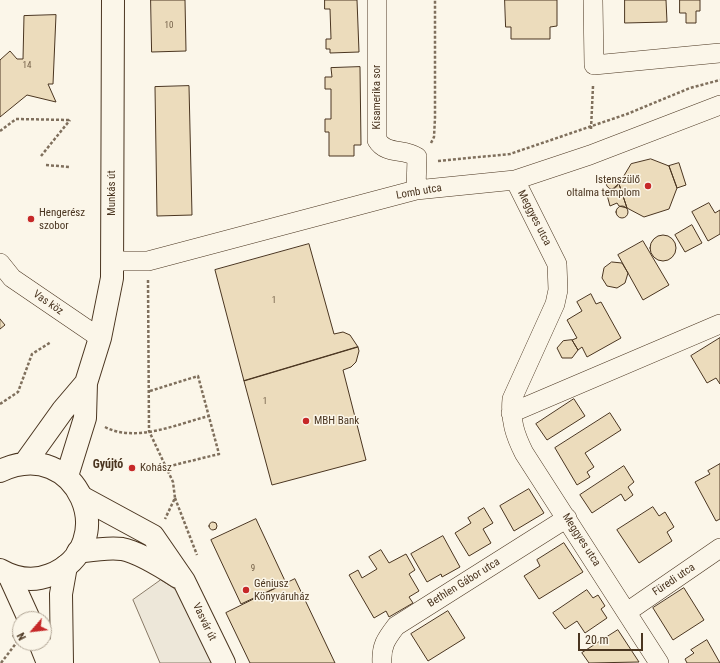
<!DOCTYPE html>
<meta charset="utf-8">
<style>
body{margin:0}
#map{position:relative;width:720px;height:663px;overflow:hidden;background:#fbf6e9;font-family:"Roboto Condensed",sans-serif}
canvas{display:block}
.north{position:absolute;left:12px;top:611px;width:40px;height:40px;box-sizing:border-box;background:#fbf6e9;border:1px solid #b4a999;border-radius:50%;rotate:242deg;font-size:11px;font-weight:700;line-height:16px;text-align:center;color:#4a3520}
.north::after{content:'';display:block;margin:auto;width:14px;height:18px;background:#c62828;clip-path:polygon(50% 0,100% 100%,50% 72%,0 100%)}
.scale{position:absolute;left:578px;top:633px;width:65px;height:18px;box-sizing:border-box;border:2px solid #4a3520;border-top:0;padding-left:5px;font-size:12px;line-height:14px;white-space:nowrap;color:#4a3520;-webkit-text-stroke:3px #fbf6e9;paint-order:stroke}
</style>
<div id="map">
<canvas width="720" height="663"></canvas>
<div class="north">N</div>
<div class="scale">20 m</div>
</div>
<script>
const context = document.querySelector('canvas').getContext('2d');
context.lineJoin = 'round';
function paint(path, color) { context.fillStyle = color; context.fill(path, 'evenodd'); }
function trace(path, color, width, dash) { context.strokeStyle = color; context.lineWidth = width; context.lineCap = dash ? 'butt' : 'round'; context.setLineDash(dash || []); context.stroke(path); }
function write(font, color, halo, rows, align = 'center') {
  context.font = font + ' "Roboto Condensed",sans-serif'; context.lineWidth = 3; context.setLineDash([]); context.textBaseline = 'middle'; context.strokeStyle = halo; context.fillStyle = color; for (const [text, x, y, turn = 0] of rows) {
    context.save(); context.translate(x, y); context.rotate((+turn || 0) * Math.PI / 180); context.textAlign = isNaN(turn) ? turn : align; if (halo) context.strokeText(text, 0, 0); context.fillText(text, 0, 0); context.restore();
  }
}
const parking = new Path2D(`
 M161,580L178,591L213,663H160L133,600Z`);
paint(parking, '#ede7d9');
trace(parking, '#887966', 1);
const building = new Path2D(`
 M151,0H185L186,51L152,52Z
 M325,0H357L359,52L330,53V49H326V39H331L330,9H325Z
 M505,0H557V26L550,27V39H511V27H506Z
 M625,0H666L667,22L625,23Z
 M680,0H700V11H696V23H686V13H680Z
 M56,15L53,84H48L56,102L27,95L0,117V60L10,51L17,59H23L24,16Z
 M360,67L361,145H354V156H329V132H325V119H331V89H325V77H332L331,68Z
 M189,86L192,215L157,216L155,87Z
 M651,159L669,166L677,188L669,209L644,217L627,208L619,184L631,164Z
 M679,163L686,185L677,188L669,166Z
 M606 183a6 6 0 1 1 12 0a6 6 0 1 1-12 0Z
 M619,184L627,208L619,206L617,203L610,206L607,195L613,193V189Z
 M709,203L715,213L720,210V234L708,241L692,212Z
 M616 212a6 6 0 1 1 12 0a6 6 0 1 1-12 0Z
 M692,225L702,243L685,252L675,235Z
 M650 248a13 13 0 1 1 26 0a13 13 0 1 1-26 0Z
 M643,241L669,285L643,300L618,255Z
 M309,244L334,334L343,332L350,335L358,347L244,381L215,270Z
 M612,262L622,263L628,273L625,283L617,288L607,286L602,278L604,268Z
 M591,294L596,304L601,302L621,338L587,357L582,347L578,350L572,340L577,338L567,320L582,311L577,302Z
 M0,319L5,325L0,329Z
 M720,338V384L716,378L707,383L691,356Z
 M572,340L578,350L572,358H562L557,348L563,341Z
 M358,347L359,351L356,362L351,367L343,370L366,460L272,485L244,381Z
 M574,399L585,416L547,440L536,424Z
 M610,413L621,430L585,453L594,467L587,472L590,477L577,485L555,448Z
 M720,464V519L716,521L695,482L710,474L708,471Z
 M624,466L634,482L628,487L633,495L625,501L621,494L592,513L580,495Z
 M529,489L544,513L514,531L500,506Z
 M653,507L659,516L665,512L674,527L667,532L672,541L639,563L617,530Z
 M484,508L493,523L483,529L491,543L469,556L455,533L471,523L468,518Z
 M256,519L286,583L241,604L211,540Z
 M209 526a4 4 0 1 1 8 0a4 4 0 1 1-8 0Z
 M443,536L460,567L442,577L441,574L427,582L411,554Z
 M564,543L583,572L539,599L524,576L540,566L537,560Z
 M381,550L389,563L406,554L415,570L409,574L419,591L409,597L413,603L389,617L386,611L374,618L349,575L358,570L362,578L377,569L369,557Z
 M295,579L335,663H250L226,613Z
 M684,588L704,620L673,640L653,608Z
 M587,590L593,598L598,595L605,606L601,609L607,618L585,633L577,621L565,629L553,613Z
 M448,611L465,638L428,661L411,634Z
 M618,630L639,662L589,663L582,653Z
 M707,640L720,663H687L685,659L694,653L691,650Z`);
paint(building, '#ecdcbc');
trace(building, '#4a3520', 1);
const minor = new Path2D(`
 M377,0V140C386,155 404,148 417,157L416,190
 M593,0L594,65L720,53
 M515,180L557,264L558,290L555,304L512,399C510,420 515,435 524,453L659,663
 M112,261H148L416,190L515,180L590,155L720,105
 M0,263L12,278L100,338
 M511,413L720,324
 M627,612L720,548
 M382,663C381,646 386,639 396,626L567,518`);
const tertiary = new Path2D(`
 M83,498L153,536L184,581L224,663
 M78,552C92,550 108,547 122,549C138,552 164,568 178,577
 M9,575L29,619
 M40,643L48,663
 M62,663L61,594L66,566`);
const secondary = new Path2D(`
 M25,463L63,410L86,383
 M0,471C78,434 123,546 50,575C33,582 16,579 0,570
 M67,476L85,418L86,383L100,338L112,278L113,0`);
trace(minor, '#4a3520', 20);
trace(tertiary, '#4a3520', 24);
trace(secondary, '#4a3520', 24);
trace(new Path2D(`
 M591,129L593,86
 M0,131L16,119L70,120
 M431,143L434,137L435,118V0
 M41,156L70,120
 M438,161L510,154L627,114L690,88L720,80
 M46,165L70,167
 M148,280L149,431L173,482L175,498L165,519
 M150,391L198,376L219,454L166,467
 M0,404L18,392L32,354L51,342
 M105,427C136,443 177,424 209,416
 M175,498L197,555
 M13,635L18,644
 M1,663L17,642`), '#7f6f5c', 2.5, [3, 2]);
trace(minor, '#fbf6e9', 19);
trace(tertiary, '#fbf6e9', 22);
trace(secondary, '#fbf6e9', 22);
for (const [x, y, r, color] of [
 [648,186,4,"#c62828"],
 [31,219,4,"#c62828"],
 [306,421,4,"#c62828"],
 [132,468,4,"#c62828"],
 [246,590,4,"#c62828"]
]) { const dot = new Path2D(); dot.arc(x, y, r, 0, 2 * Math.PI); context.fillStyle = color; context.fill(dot); trace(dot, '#fbf6e9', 1.5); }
write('9px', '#725f47', null, [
 ["10",169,26],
 ["14",27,66],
 ["1",274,301],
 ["1",265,402],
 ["9",253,569]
]);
write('11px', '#4a3520', '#fbf6e9', [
 ["Kisamerika sor",377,97,-90],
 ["Lomb utca",419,192,-10],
 ["Munkás út",112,193,-90],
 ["Meggyes utca",534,218,63],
 ["Vas köz",48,303,35],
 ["Meggyes utca",581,540,57],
 ["Füredi utca",674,580,-34],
 ["Bethlen Gábor utca",464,583,-32],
 ["Vasvár út",204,622,64]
]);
write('11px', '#4a3520', '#fbf6e9', [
 ["Istenszülő",640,180,"right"],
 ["oltalma templom",640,193,"right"],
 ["Hengerész",39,213],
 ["szobor",39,226],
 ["MBH Bank",314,421],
 ["Kohász",140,468],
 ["Géniusz",254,584],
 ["Könyváruház",254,597]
], 'left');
write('bold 12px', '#4a3520', '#fbf6e9', [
 ["Gyújtó",108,465]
]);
</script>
